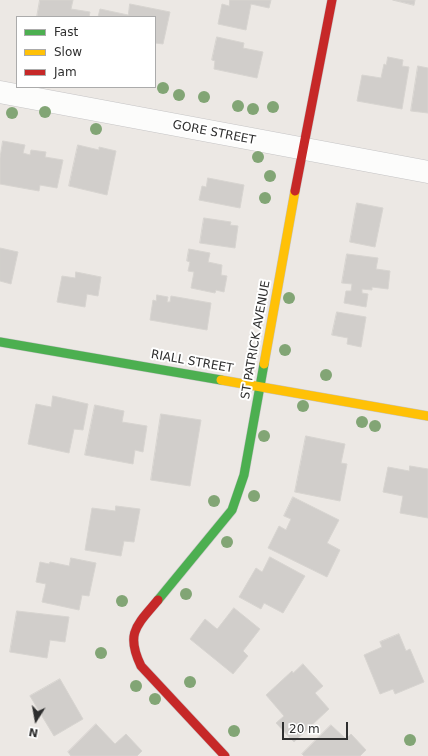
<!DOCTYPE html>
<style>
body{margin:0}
#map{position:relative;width:428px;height:756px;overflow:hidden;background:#ece8e4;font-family:"DejaVu Sans",sans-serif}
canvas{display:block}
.legend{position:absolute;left:16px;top:16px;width:140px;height:72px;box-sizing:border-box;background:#fff;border:1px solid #ababab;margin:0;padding:5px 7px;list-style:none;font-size:12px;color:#2e2e2e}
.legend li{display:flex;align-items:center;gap:8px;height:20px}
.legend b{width:20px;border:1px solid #ababab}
.north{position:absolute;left:16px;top:700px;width:40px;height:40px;-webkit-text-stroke:3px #fff;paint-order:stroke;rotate:191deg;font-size:11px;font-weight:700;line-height:16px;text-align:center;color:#2e2e2e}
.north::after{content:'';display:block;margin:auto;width:14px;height:18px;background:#2e2e2e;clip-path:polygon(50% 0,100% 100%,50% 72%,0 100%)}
.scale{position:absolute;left:282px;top:722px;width:66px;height:18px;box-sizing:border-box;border:2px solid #2e2e2e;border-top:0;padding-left:5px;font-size:12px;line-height:14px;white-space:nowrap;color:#2e2e2e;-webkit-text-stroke:3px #fff;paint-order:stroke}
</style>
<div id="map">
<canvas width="428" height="756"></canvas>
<ul class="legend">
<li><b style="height:5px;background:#4caf50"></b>Fast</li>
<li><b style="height:5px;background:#ffc107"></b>Slow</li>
<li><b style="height:5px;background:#c62828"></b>Jam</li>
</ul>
<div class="north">N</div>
<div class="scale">20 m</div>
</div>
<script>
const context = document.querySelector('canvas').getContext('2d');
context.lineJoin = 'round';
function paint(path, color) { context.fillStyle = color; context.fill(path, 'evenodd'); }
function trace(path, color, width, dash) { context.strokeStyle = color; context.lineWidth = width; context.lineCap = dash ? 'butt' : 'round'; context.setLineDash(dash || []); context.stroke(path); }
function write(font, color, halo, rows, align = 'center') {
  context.font = font + ' "DejaVu Sans",sans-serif'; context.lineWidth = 4; context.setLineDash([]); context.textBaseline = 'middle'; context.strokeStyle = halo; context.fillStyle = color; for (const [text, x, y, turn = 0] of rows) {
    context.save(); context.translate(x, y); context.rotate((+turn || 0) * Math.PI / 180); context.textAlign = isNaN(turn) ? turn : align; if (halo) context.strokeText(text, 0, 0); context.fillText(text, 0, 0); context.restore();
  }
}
const building = new Path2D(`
 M40,0H73L71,9L90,12L89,17H37Z
 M230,0H271L269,8L251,4L246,30L218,24L222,4L229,6Z
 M393,0H415L414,5Z
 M130,4L170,12L163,44L155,43V17H98L100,9L128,15Z
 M217,37L244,43L243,48L263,52L257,78L214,69L215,61L212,60Z
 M388,57L403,60L402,66L409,67L402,109L357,101L362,75L381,78L384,64L386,65Z
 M418,66L428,68V113L411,111Z
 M3,141L25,145L23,153L30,155L31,150L46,152L45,157L63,160L57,188L40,185L39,191L0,184V158Z
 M78,145L99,150V147L116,151L107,195L69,186Z
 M208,178L244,185L240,208L199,200L202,186L206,187Z
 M357,203L383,208L375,247L350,242Z
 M204,218L231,222L230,225L238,226L235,248L200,243Z
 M0,248L18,252L11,284L0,281Z
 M189,249L210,253L208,262L222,265L221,275L227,276L224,292L216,290L215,293L191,288L194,272L188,271L190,262L187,261Z
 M347,254L378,258L376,269L390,271L388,289L372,287V290L362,289V293L368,294L366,307L344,303L346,291H351L352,284L342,283Z
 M76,272L101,277L98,296L87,294L85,307L57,302L62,276L75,278Z
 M157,295L168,297L167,302H170L171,296L211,303L207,330L150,320L153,300L156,301Z
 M337,312L366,317L361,347L347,344L348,338L332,335Z
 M53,396L88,404L83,430L74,429L69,453L28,444L36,404L51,407Z
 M95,405L124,411L122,422L147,426L143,452L135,450L133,464L85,455Z
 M161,414L201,420L190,486L151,480Z
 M306,436L345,444L341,463L347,464L340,501L295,492Z
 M410,466L428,469V518L400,513L403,496L383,492L388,467L409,471Z
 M293,497L339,520L327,543L340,550L327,577L268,548L279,526L286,530L291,519L284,516Z
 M116,506L140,509L134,542L124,541L121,556L85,550L92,508L115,511Z
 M270,557L305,576L283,613L264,603L261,609L239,597L256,568L262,572Z
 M71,558L96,563L89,596L82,595L79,610L42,602L46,584L36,582L40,562L49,564L50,562L69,566Z
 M234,608L260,629L243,651L248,656L233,674L190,639L205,619L217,629Z
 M17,611L69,617L65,642L50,640L47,658L10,652Z
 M399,634L406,651L410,649L424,682L395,694L393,689L380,694L364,655L382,647L380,642Z
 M303,664L323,686L315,693L329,709L294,742L276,723L284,716L266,695L292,671L293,673Z
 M60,679L83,719L54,736L30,696Z
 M96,724L115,744L126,734L142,751L137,756H71L68,752Z
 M331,725L346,739L351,734L366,750L360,756H304L302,754Z`);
paint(building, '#d1cecb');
trace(building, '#d7d4d0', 1);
const street = new Path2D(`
 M0,92L428,172`);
const fast = new Path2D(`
 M0,342L221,380
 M158,600L232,510L244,475L264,364`);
const slow = new Path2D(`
 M264,364L295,191
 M221,380L428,416`);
const jam = new Path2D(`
 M295,191L332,0
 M158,600C137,625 125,633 141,666L225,756`);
trace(street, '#c5c4c5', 23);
trace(fast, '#c5c4c5', 10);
trace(slow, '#c5c4c5', 10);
trace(jam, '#c5c4c5', 10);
trace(street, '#fcfcfb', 22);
trace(fast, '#4caf50', 9);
trace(slow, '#ffc107', 9);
trace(jam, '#c62828', 9);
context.fillStyle = '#82a575';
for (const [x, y] of [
 [163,88],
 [179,95],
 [204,97],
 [238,106],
 [273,107],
 [253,109],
 [45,112],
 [12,113],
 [96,129],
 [258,157],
 [270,176],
 [265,198],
 [289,298],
 [285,350],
 [326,375],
 [303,406],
 [362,422],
 [375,426],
 [264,436],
 [254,496],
 [214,501],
 [227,542],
 [186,594],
 [122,601],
 [101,653],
 [190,682],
 [136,686],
 [155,699],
 [234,731],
 [410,740]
]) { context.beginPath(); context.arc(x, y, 6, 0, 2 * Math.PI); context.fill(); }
write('12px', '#2e2e2e', '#fff', [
 ["GORE STREET",214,133,11],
 ["ST PATRICK AVENUE",256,340,-80],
 ["RIALL STREET",192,362,10]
]);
</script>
